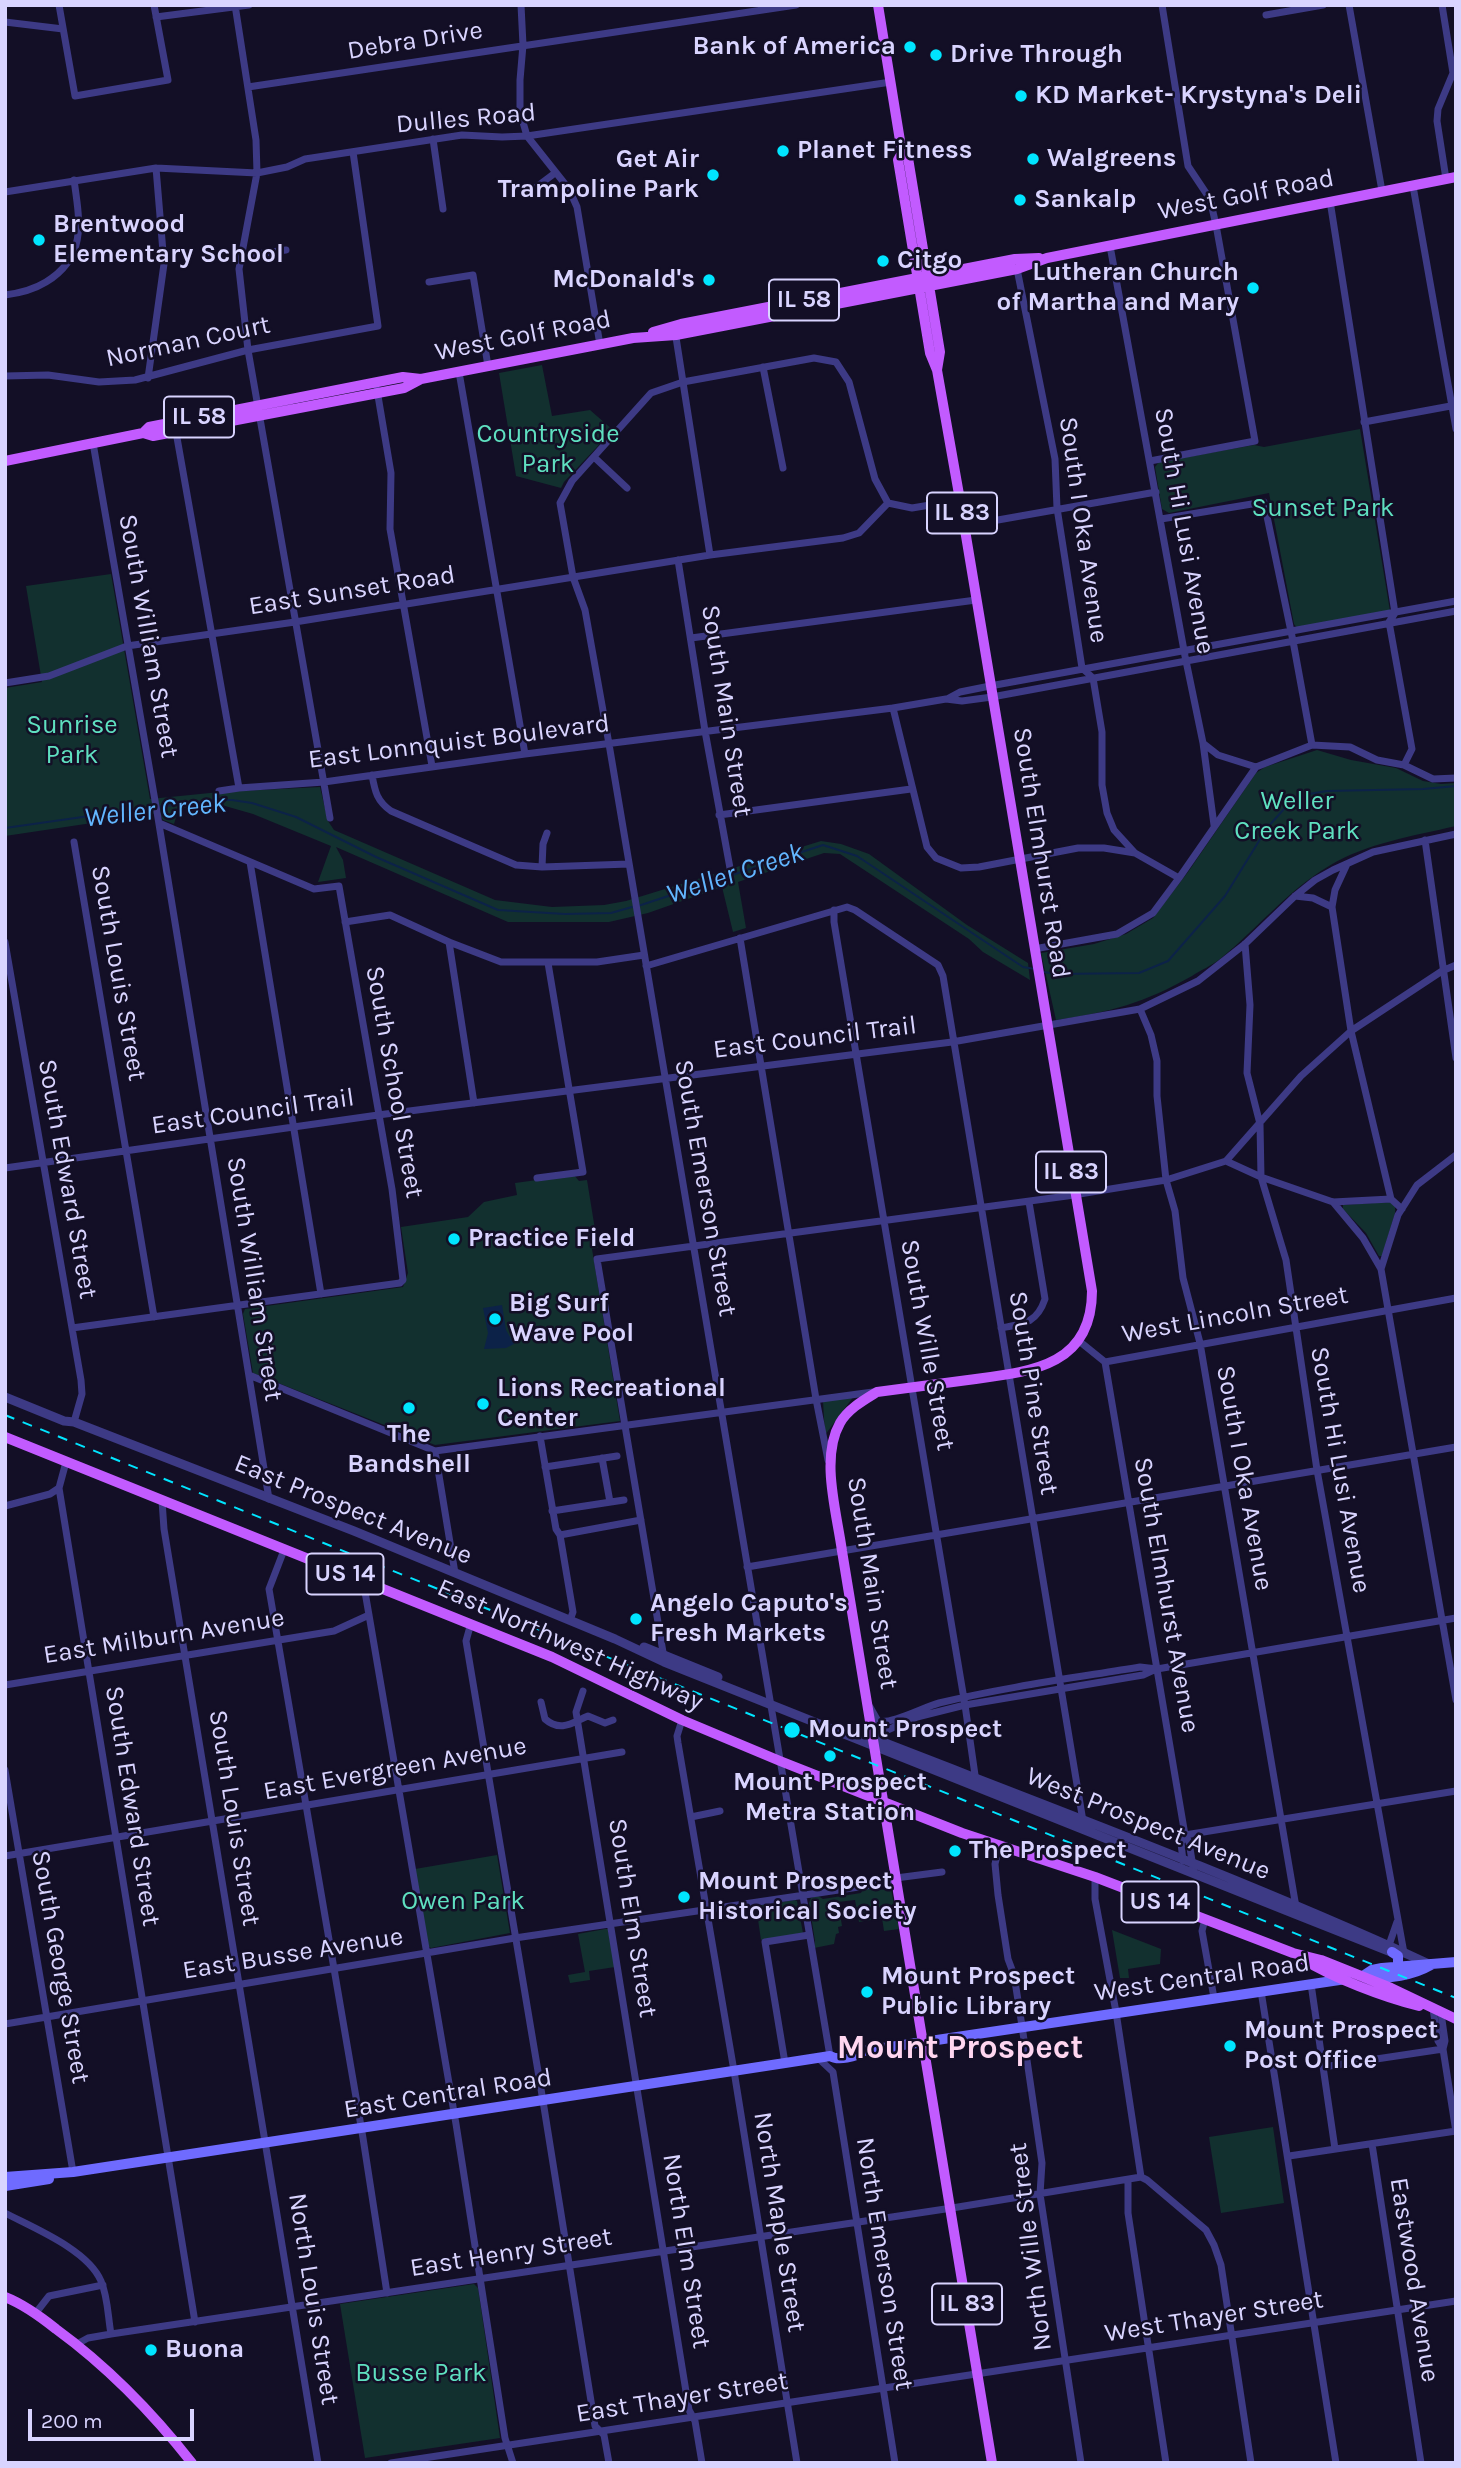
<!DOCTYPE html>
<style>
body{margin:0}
#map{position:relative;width:1461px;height:2468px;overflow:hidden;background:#130f26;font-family:Karla,sans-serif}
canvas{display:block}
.frame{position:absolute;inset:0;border:7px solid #d9d4ff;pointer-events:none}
.scale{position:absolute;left:28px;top:2409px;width:166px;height:32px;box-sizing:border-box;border:4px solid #d9d4ff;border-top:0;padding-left:9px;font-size:21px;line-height:24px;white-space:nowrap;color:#d9d4ff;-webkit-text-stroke:5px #130f26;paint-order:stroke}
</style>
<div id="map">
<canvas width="1461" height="2468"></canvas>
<div class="frame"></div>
<div class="scale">200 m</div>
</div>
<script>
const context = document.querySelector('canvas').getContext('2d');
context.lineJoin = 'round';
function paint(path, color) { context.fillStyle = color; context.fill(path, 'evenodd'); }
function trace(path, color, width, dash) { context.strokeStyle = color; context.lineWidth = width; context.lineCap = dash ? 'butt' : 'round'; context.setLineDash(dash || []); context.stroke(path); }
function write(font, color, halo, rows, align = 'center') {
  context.font = font + ' Karla,sans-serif'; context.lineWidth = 5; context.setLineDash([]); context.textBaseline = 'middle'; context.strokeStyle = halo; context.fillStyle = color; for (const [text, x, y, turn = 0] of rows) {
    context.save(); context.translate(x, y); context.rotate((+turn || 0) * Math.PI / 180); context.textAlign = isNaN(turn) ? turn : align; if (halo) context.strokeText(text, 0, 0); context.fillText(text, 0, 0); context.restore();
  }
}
paint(new Path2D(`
 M542,365L552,416L590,410L613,430L564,482L561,488L516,476L499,373Z
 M1360,429L1390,611L1297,628L1294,624L1269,493L1169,513L1162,509L1155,467L1159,462L1254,445L1264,447Z
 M111,574L150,799L220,792L320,787L328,821L334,830L495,900L552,907L604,905L626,901L821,841L841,844L869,854L967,925L1028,963L1030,980L983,952L969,939L840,854L824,853L738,882L746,928L733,932L722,887L648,913L609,922H508L336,847L343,860L346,878L318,882L331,846L253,814L225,806L179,808L174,824L163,820L159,813L5,836V688L42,682L26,586Z
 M1317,750L1351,760L1396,768L1423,781L1441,784L1456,783V826C1413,836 1367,843 1329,866C1287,891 1257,929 1220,959C1211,966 1201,970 1192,976C1144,1003 1111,1012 1056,1020L1041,953L1094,944L1126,934L1153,918L1188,872L1256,773L1265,767Z
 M574,1175L579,1181L587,1180L598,1248L592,1249L620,1421L435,1445L253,1373L243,1314L245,1309L403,1287L408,1273L401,1227L468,1217L484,1202L517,1195L515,1183Z
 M1390,1202L1395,1206V1213L1382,1256H1379L1366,1233L1343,1209V1205Z
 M854,1396L825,1435L823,1401Z
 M497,1855L510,1933L431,1948L428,1946L415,1869Z
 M868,1888L875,1890L891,1889L899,1929L884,1931L882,1918L859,1922L855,1900L838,1902L842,1926L838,1927L839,1933L836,1934L834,1944L814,1948L815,1941L809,1903L811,1898L818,1896L823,1899L861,1893L863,1889Z
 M795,1900L797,1901L803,1933L761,1940L756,1906Z
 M605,1929H608L615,1967L589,1971L590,1980L570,1983L568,1975L585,1972L578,1934Z
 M1112,1930L1161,1949L1160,1964L1128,1969L1129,1978H1120Z
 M1273,2127L1284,2203L1221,2213L1209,2137Z
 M474,2284L478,2288L500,2438L365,2458L340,2304Z`), '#12302f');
paint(new Path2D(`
 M502,1305L506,1330L514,1344L506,1348L484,1349L488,1333L483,1308Z`), '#0c2248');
trace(new Path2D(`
 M158,807L212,800H232L252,803L296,817L376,857L498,910L565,914L611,913L632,907
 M5,828L153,807
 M638,906L823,845L857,856L1023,967L1035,969
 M1044,972L1056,974L1139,973L1168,961L1225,896L1267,828L1284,809L1309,794L1327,791L1423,789L1456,786`), '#0c2248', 2);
trace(new Path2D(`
 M59,5L75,96L168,80L154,5
 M235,5L256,140L257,173L239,269L248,350L330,818
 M521,5L523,45L520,80V112L527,136L569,189L577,207L600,345
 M1349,5L1382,191
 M1442,5L1453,73L1438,109L1437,121L1446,179
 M1266,15L1323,5
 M156,17L249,5
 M5,22L63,29
 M248,87L796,5
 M433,139L443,209
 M1413,186L1456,429
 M5,192L156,168L257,173L287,167L305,159L462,135L502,137L527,136L891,82
 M527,194L555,173
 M1330,201L1395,613L1389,622L1412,749L1404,765
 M1110,246L1185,656L1203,743L1214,825
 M242,256L286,250
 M1017,269L1055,459L1057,508L1082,668L1093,678L1102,732V785L1107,813L1114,830L1135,853
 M429,282L473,275L488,366
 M5,295C21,293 33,290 46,282C87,257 80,222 74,180
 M675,331L710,555
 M763,367L783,468
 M459,372L525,754
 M5,376L48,375L99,382L135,380L248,350L378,326L353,152
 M148,378L164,264L156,168
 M377,390L391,473L390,529L432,766
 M1364,422L1456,405
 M176,432L239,788
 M93,443L157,812L269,1499
 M594,457L627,488
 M1150,461L1255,441L1216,225L1210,199L1188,166L1162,5
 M888,503L912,508L960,500
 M1161,519L1264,502L1293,641L1312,745
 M964,526L1156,492
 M678,560L705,731L730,868
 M691,638L976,600
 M5,683L49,676L127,646L295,622L710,555L843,538L859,533L888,503
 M947,699L960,692L990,686L1456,601
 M893,708L927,847L936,858L961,868L979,867L1078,848H1104L1135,853L1179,878
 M1204,744L1218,755L1256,767L1312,745L1350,747L1377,760L1404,765L1433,779L1456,778
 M372,775C375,792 377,801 391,811L516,865L542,867L629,864
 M219,791L239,788L324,782L525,754L893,708L946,699L962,701L992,697L1456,611
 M719,815L911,789
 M1425,840L1456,1058
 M74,842L154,1317
 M250,862L321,1294
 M1347,864L1335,890L1332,907L1351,1031L1391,1199
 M542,867L543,844L547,833
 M1295,896L1313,898L1332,907
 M834,910V922L965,1705L976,1782
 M345,922L390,915L449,942L501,962H597L644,955
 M740,938L816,1399L828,1460
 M5,942L81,1380L82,1394L74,1422
 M449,942L474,1103
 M1245,944L1250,1005L1247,1073L1260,1124L1261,1177L1286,1260L1317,1470L1404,1953
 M1034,949L1117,934L1153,913L1179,878L1256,767
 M646,966L847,907L855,910L938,965L943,976L1083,1821
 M1140,1009L1151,1035L1157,1061V1096L1166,1180L1175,1211L1183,1278L1200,1343L1296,1907
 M1226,1161L1261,1177L1333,1202L1391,1199L1402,1209
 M5,1168L378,1115L952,1042L1140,1009L1198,981L1245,944L1295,896L1315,880L1333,870L1373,852L1456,834
 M537,1178L583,1172L548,963
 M1333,1202L1363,1238L1381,1269L1456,1700
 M1381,1269L1398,1215L1417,1185L1456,1155
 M72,1328L400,1283L403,1280L392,1189L339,886L314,889L159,823
 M1001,1328C1024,1324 1037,1323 1045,1299L1029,1202
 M1079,1341L1105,1362L1456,1298
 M1105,1362L1185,1835L1189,1842L1194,1873
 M249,1375L435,1451L873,1392
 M540,1436L556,1529L560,1535L573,1612L570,1620
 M435,1451L455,1573
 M602,1458L610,1502
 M66,1462L59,1488L195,2322
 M545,1467L617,1456
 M162,1501L164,1529L318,2463
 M5,1506L50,1494L59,1488
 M552,1511L624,1500
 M560,1535L641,1520
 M284,1550L269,1589L363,2138L387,2293
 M747,1567L1456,1447
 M368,1582L365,1592L369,1615L456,2124L505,2438L513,2463
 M471,1623L466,1641L543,2101L595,2426L604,2435L609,2463
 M664,1658L597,1259L1067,1196L1166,1180L1226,1161L1301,1076L1351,1031L1442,971L1456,965
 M5,1685L334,1631L369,1615
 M583,1691L576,1712L689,2410L695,2421L702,2463
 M541,1702L545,1719C561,1733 573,1722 588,1716L605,1723L613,1720
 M870,1707L878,1721C891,1725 924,1707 939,1703C1005,1687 1073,1678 1140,1667L1157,1669L1456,1618
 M682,1720L677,1736L678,1743L734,2071L797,2463
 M874,1736L917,1717L965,1705L1143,1675L1156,1669
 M5,1770L73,2172
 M691,1817L720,1811
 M1185,1835L1456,1791
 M999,1847L995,1864L998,1895L1008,1959L1014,1975L1022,2026L1042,2163L1040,2194L1081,2463
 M5,1856L622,1752
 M1183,1861L1181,1843L1185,1835
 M1095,1877V1899L1116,2012L1141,2177
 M1205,1919L1202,1931L1214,1998
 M1389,1945L1397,1922
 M1311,1984L1335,2149
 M1261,1991L1336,2463
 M1433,2009L1438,2041L1443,2049
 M1441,2013L1445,2041L1443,2049L1456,2132
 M5,2024L515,1938L879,1884L896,1878L942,1872
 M830,2056L609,744L585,610L573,577L560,503L572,481L651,393L683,382L814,358L836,362L849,382L875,479L888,503
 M818,2058L833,2072L895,2463
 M785,2063L765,1942L809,1935
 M1323,2067L1443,2049
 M1372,2144L1421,2463
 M1289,2156L1456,2131
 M1128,2181V2213L1166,2463
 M5,2213C34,2228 88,2250 101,2281C108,2297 108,2318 111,2334
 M35,2314L49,2296L103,2285
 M77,2344L88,2338L111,2334L952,2208L1141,2177L1147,2180L1206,2230L1214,2245L1221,2265L1251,2463
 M391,2463L1456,2301`), '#3d3a85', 7);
trace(new Path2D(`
 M5,1397L64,1421L74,1422L354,1531L615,1639L664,1662L1295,1914L1391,1952L1404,1953
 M644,1647L718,1677
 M875,1739C1060,1811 1248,1881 1429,1964`), '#3d3a85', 9);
trace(new Path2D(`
 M1392,1952L1398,1956V1966
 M1363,1976L1372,1970L1382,1968L1456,1962
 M1368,1977C1387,1980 1414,1975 1431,1965
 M859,2049L863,2051L1346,1979
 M5,2177L73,2172L785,2063L830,2056C838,2061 856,2057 863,2051
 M5,2186L49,2179`), '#6f6bff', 10);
trace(new Path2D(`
 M878,5L902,153L908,158L940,352L937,370
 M902,153L898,160L930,353L937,370L960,500L1092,1291C1092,1368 1028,1372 968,1380C938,1384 907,1388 877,1392C864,1400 848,1409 840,1423C820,1458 837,1513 842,1551L992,2463
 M653,332L681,324L1015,259L1039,258
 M143,433L149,427L403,377L421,379
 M5,461L143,433L153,436L404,388L421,379L633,338L676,335L1017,269L1047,258L1456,177
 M5,1437L552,1657L682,1720L780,1761L962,1833L1095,1877L1293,1953L1321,1960L1391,1988L1456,2019
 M1301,1958C1333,1978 1383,1997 1419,2006
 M5,2297C23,2304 41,2317 56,2329C108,2367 152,2412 192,2463`), '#c25bff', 10);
trace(new Path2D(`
 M5,1415L1456,1998`), '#00e5ff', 2, [10, 9]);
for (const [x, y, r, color] of [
 [910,47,7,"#00e5ff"],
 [936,55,7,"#00e5ff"],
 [1021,96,7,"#00e5ff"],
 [783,151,7,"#00e5ff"],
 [1033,159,7,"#00e5ff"],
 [713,175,7,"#00e5ff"],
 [1020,200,7,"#00e5ff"],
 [39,240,7,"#00e5ff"],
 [883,261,7,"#00e5ff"],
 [709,280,7,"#00e5ff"],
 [1253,288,7,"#00e5ff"],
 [454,1239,7,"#00e5ff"],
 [495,1319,7,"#00e5ff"],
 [483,1404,7,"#00e5ff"],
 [409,1408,7,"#00e5ff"],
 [636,1619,7,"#00e5ff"],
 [792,1730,9,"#00e5ff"],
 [830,1756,7,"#00e5ff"],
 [955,1851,7,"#00e5ff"],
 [684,1897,7,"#00e5ff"],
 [867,1992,7,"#00e5ff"],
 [1230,2046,7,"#00e5ff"],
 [151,2350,7,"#00e5ff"]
]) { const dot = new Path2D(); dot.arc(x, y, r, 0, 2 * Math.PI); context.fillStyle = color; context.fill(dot); trace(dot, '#130f26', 2.5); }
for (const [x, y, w] of [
 [804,300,70],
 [199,417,70],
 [962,513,70],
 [1071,1172,70],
 [345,1574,77],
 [1160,1902,77],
 [967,2304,70]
]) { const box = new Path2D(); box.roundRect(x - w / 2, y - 20.5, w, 41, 5); context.fillStyle = '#130f26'; context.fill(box); trace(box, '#d9d4ff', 2); }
write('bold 24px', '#d9d4ff', null, [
 ["IL 58",804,300],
 ["IL 58",199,417],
 ["IL 83",962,513],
 ["IL 83",1071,1172],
 ["US 14",345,1574],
 ["US 14",1160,1902],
 ["IL 83",967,2304]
]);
write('26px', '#d9d4ff', '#130f26', [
 ["Debra Drive",415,41,-9],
 ["Dulles Road",466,119,-5],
 ["West Golf Road",1246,195,-11],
 ["West Golf Road",523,336,-11],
 ["Norman Court",188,342,-12],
 ["South I Oka Avenue",1083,530,82],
 ["South Hi Lusi Avenue",1184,531,80],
 ["East Sunset Road",352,591,-9],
 ["South William Street",148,636,80],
 ["South Main Street",726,711,81],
 ["East Lonnquist Boulevard",459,742,-7],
 ["South Elmhurst Road",1041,853,81],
 ["South Louis Street",118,973,80],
 ["East Council Trail",815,1038,-7],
 ["South School Street",394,1082,80],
 ["East Council Trail",253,1112,-8],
 ["South Edward Street",67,1179,80],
 ["South Emerson Street",705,1188,80],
 ["South William Street",254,1279,81],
 ["West Lincoln Street",1235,1315,-10],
 ["South Wille Street",927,1345,80],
 ["South Pine Street",1033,1393,81],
 ["South Hi Lusi Avenue",1340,1470,80],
 ["South I Oka Avenue",1244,1478,80],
 ["East Prospect Avenue",353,1510,22],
 ["South Main Street",872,1583,81],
 ["South Elmhurst Avenue",1166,1595,80],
 ["East Milburn Avenue",164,1637,-9],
 ["East Northwest Highway",570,1645,24],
 ["East Evergreen Avenue",395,1769,-10],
 ["South Edward Street",132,1806,81],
 ["South Louis Street",234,1818,81],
 ["West Prospect Avenue",1148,1824,22],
 ["South Elm Street",632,1918,81],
 ["East Busse Avenue",293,1954,-9],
 ["South George Street",60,1967,80],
 ["West Central Road",1202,1978,-8],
 ["East Central Road",448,2094,-9],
 ["North Maple Street",779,2222,81],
 ["North Wille Street",1031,2247,-97],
 ["North Elm Street",686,2251,81],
 ["East Henry Street",511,2253,-9],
 ["North Emerson Street",884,2264,81],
 ["Eastwood Avenue",1414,2280,81],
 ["North Louis Street",313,2299,81],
 ["West Thayer Street",1214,2317,-9],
 ["East Thayer Street",682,2398,-9]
]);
write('bold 26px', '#d9d4ff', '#130f26', [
 ["Bank of America",896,47,"right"],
 ["Drive Through",950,55],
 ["KD Market- Krystyna's Deli",1035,96],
 ["Planet Fitness",797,151],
 ["Walgreens",1047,159],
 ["Get Air",699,160,"right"],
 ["Trampoline Park",699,190,"right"],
 ["Sankalp",1034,200],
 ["Brentwood",53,225],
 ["Elementary School",53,255],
 ["Citgo",897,261],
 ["Lutheran Church",1239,273,"right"],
 ["of Martha and Mary",1239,303,"right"],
 ["McDonald's",695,280,"right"],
 ["Practice Field",468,1239],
 ["Big Surf",509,1304],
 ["Wave Pool",509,1334],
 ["Lions Recreational",497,1389],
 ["Center",497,1419],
 ["The",409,1435,"center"],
 ["Bandshell",409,1465,"center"],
 ["Angelo Caputo's",650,1604],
 ["Fresh Markets",650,1634],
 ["Mount Prospect",808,1730],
 ["Mount Prospect",830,1783,"center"],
 ["Metra Station",830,1813,"center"],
 ["The Prospect",969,1851],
 ["Mount Prospect",698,1882],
 ["Historical Society",698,1912],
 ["Mount Prospect",881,1977],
 ["Public Library",881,2007],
 ["Mount Prospect",1244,2031],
 ["Post Office",1244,2061],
 ["Buona",165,2350]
], 'left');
write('26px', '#5fe0c0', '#130f26', [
 ["Countryside",548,435],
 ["Park",548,465],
 ["Sunset Park",1323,509],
 ["Sunrise",72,726],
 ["Park",72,756],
 ["Weller",1297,802],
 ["Creek Park",1297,832],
 ["Owen Park",463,1902],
 ["Busse Park",421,2374]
]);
write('italic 28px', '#62b6ff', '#130f26', [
 ["Weller Creek",155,811,-6],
 ["Weller Creek",735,874,-18]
]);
write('bold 33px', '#ffd6f0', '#130f26', [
 ["Mount Prospect",960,2049]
]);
</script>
